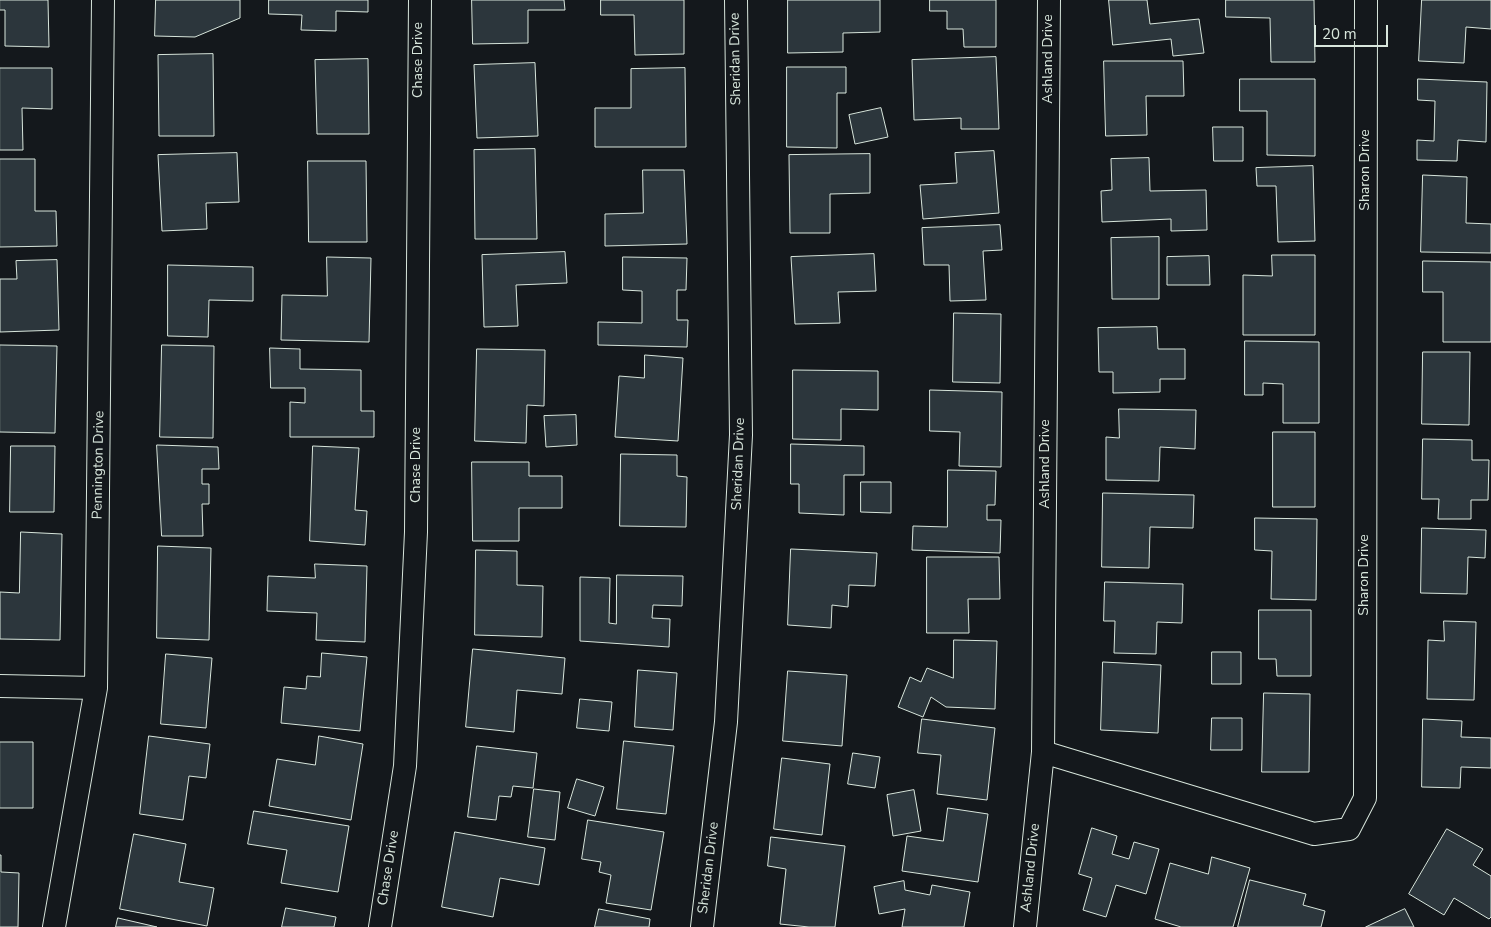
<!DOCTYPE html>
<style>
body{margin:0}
#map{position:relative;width:1491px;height:927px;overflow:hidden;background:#14181c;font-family:"Nunito Sans",sans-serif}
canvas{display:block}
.scale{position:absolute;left:1314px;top:25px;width:74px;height:22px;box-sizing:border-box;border:2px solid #d8e6dc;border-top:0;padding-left:6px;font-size:15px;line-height:18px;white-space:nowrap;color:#d8e6dc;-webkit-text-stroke:4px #14181c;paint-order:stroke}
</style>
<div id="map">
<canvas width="1491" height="927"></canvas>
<div class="scale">20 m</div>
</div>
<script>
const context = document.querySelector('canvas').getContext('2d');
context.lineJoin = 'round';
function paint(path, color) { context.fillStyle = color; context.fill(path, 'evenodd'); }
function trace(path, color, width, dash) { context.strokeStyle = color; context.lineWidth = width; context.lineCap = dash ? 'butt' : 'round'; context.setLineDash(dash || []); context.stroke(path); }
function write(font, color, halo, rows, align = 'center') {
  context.font = font + ' "Nunito Sans",sans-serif'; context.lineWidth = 4; context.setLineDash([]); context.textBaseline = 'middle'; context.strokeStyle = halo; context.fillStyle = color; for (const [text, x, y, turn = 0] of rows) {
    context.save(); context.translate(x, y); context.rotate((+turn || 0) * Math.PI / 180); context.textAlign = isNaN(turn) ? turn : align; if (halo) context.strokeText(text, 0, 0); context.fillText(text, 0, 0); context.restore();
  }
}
const building = new Path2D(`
 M0,0H48L49,47L5,46V10H0Z
 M156,0H240V18L195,37L155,36Z
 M269,0H368V12L336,11V31L301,30L302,15L269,14Z
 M472,0H564L565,10H528V43L473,44Z
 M601,0H684V54L635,55L634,15H601Z
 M788,0H880V32L843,33V52L788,53Z
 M930,0H996V47H964L963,29H947V11H930Z
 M1109,0H1147L1150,24L1199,19L1204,53L1173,56L1171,39L1113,45Z
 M1226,0H1314L1315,62H1271L1270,18L1226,17Z
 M1422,0H1491V29L1466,27L1464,63L1419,61Z
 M213,54L214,136H159L158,55Z
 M996,57L999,129H961V118L914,120L912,60Z
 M368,59L369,134H317L315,60Z
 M1104,61H1183L1184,96H1146L1147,135L1106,136Z
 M535,63L538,136L477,138L474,65Z
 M787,67H846V93H837V148L787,147Z
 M0,68H52V109L22,108L23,150H0Z
 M685,68L686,147H595V108H631V69Z
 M1240,79H1315V156L1267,155V111H1240Z
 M1418,79L1487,82L1486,142L1458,140L1457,161L1417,160V140L1434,141L1435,101L1418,100Z
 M881,108L888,137L855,144L849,115Z
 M1213,127H1243V161H1214Z
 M535,149L537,239H475L474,150Z
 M994,151L999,213L923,219L920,185L957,183L955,153Z
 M237,153L239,202L206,203L207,229L162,231L158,155Z
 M870,154V193L830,194V233H790L789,155Z
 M1149,158L1150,191L1206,190L1207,230L1171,231V219L1102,222L1101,191L1112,190L1111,159Z
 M0,159H35V211H56L57,246L0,247Z
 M308,161H366L367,242H309Z
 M1313,166L1315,241L1278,242L1276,186H1257L1256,168Z
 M643,170H684L687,244L605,246V214L643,213Z
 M1423,175L1467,177L1466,223L1491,224V253L1421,252Z
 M1000,225L1002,250L983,251L986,300L950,301L949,265H924L922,228Z
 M1159,237V299H1112L1111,238Z
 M565,252L567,283L516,285L518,326L484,327L482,255Z
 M874,254L876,291L838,292L840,323L795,324L791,257Z
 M1272,255H1315V335H1243V275L1272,276Z
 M1209,256L1210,285H1167V257Z
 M327,257L371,258L369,342L281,340L282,295L327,296Z
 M623,257L687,258L686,290H677V320H688L687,347L598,345V322L642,323V291L623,290Z
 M57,260L59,330L0,332V279H17L16,261Z
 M1423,261L1491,262V342H1443V292H1423Z
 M168,265L253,267V301L209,300L208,337L168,336Z
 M954,313L1001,314L1000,383L953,382Z
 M1157,327L1158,349H1185V379H1160V392L1113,393V372H1099L1098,328Z
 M1245,341L1319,342V423H1283V384L1263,383V395H1245Z
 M0,345L57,346L55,433L0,432Z
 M162,345L214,346L213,438L160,437Z
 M270,348L300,349V369L361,370V411H374V437H290V402L305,403V388H271Z
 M477,349L545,350L544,406L527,405L526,443L475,441Z
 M1423,352H1470L1469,425L1422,424Z
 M645,355L683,358L678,441L615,437L619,376L644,378Z
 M793,370L878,371V410L841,409V440L793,439Z
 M930,390L1002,392L1001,467L959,466L960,432L930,431Z
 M1119,409L1196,410L1195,449L1160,447L1159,481L1106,480V437L1119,438Z
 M576,415L577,445L546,447L544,416Z
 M1273,432H1315V507H1273Z
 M1423,439L1472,440V460H1489L1488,500H1471V519H1438L1439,499H1422Z
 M791,444L864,446V475H844V515L799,513V484H791Z
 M157,445L218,447L219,469H202V484H209V504H202L203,536H162Z
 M11,446H55L54,512H10Z
 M313,446L359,448L355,510L367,511L365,545L310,541Z
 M621,454L677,455V476L687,477L686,527L620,526Z
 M472,462H529V476H562V508H519V541H473Z
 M948,470L996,471L995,505H987V520H1001L1000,553L912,550L913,526L947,527Z
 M861,482H891V513L861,512Z
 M1103,493L1194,495L1193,528L1150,527L1149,568L1102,567Z
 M1255,518L1317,519L1316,600L1271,599L1272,551L1255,550Z
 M1422,528L1486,530L1485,558L1468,557L1467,594L1421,593Z
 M21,532L62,534L60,640L0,639V592L19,593Z
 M158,546L211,548L209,640L157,638Z
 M791,549L877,553L875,586L849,585L848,607L832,605L831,628L788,625Z
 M476,550L517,551V585L543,586L542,637L475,635Z
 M927,557H999L1000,599H968L969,633H927Z
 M315,564L367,566L365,642L316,640L317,613L267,611L268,576L315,578Z
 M617,575L683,576L682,606L653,605L652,618L670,619L669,647L580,641V577L610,578L609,623L616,624Z
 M1105,582L1183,584L1182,623L1157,622L1156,654L1114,653L1115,621H1104Z
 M1259,610H1311V676H1277L1276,659H1259Z
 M1444,621L1476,622L1474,700L1427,699L1428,640L1444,641Z
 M954,640L997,641L995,709L946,707L931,697L923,717L898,707L910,677L921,682L927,668L953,678Z
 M473,649L565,658L562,694L517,690L514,732L466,727Z
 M1212,652H1241V684H1212Z
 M322,653L367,657L360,731L281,723L284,687L306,689L307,676L320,677Z
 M166,654L212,658L206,728L161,724Z
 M1103,662L1161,665L1158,733L1101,730Z
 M638,670L677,673L673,730L635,727Z
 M788,671L847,675L842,746L783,741Z
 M1264,693L1310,694L1309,772H1262Z
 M580,699L612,702L609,731L577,728Z
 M1212,718H1242V750H1211Z
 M922,719L995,728L987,800L937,794L941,755L918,753Z
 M1423,719L1462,721L1461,737L1491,738V768L1461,767L1460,788L1422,787Z
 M149,736L210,744L206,778L189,776L183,820L140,814Z
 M319,736L363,744L351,820L269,806L277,759L315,765Z
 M624,741L674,746L666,814L617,809Z
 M0,742H33V808H0Z
 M477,746L537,753L533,788L513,786L511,797L499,796L496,820L468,817Z
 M853,753L880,757L875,788L848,784Z
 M782,758L830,764L822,835L774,829Z
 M577,779L604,787L595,816L568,808Z
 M534,789L560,792L555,840L528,837Z
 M914,790L921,831L893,836L887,795Z
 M948,808L988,814L978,882L902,871L907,836L943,841Z
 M254,811L349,826L338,892L281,883L287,850L248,844Z
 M588,820L664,832L651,910L606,903L611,875L599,872L601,862L582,859Z
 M1092,828L1117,836L1112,854L1129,859L1134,842L1159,849L1146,894L1116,885L1106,917L1083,910L1092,878L1079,874Z
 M1447,829L1483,849L1473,865L1491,876V917L1489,919L1454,898L1444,915L1409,894Z
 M455,832L545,848L539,885L500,878L493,917L442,907Z
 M134,834L186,844L179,882L214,888L207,926L120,909Z
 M771,837L845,846L835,927H809L780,924L786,869L768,866Z
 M0,855H1V872L19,873L18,927H0Z
 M1212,857L1250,868L1233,927H1181L1155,919L1170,863L1208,874Z
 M1250,880L1306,894L1303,905L1325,911L1321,927H1238Z
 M904,881L905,890L930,895L932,885L970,892L964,927H902L905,909L879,914L874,887Z
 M286,908L336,917L334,927H282Z
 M599,909L650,919L649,927H595Z
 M1405,909L1414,927H1366Z
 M118,918L157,927H116Z`);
paint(building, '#2c363c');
trace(building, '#d8e6dc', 1);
const minor = new Path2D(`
 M0,686L96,688
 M1043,752L1314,834L1349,829L1365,798L1366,0
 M54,927L96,688L103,0
 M380,927L405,766L416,532L420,0
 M702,927L726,722L741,435L736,0
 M1025,927L1043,752L1049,0`);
trace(minor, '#d8e6dc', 24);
trace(minor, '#14181c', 22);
write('14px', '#d8e6dc', '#14181c', [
 ["Sheridan Drive",736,59,-91],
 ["Ashland Drive",1049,59,-90],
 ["Chase Drive",419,60,-90],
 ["Sharon Drive",1366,170,-90],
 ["Sheridan Drive",739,464,-88],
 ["Ashland Drive",1046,464,-90],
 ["Pennington Drive",99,465,-89],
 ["Chase Drive",417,465,-90],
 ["Sharon Drive",1365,575,-90],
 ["Chase Drive",389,868,-81],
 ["Sheridan Drive",709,868,-83],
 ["Ashland Drive",1031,868,-84]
]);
</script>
